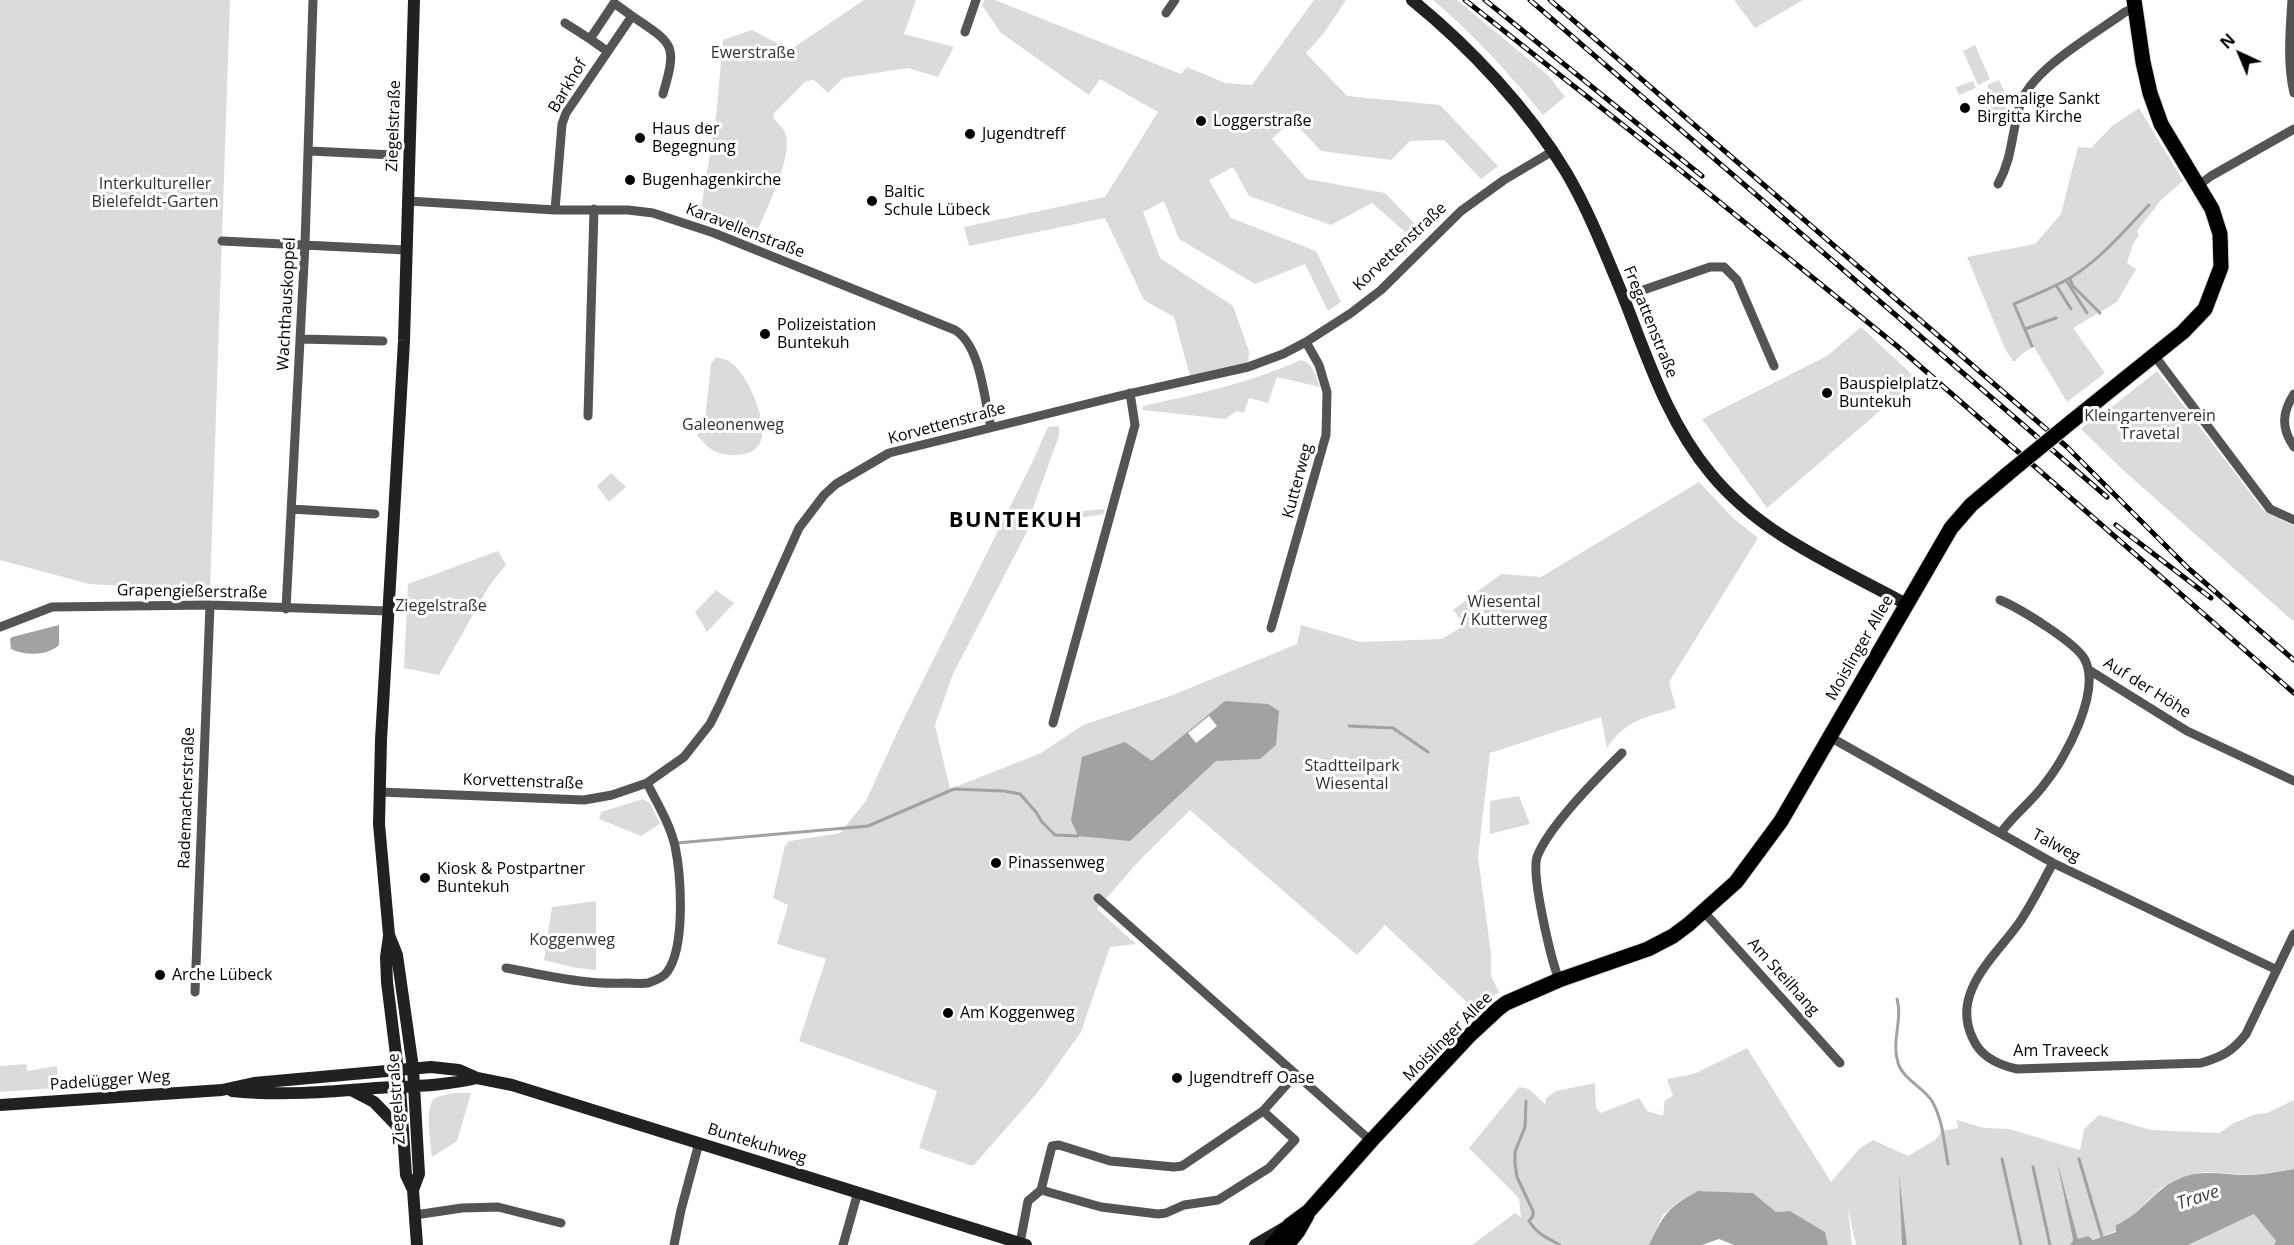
<!DOCTYPE html>
<meta charset="utf-8">
<style>
body{margin:0}
#map{position:relative;width:2294px;height:1245px;overflow:hidden;background:#fff;font-family:"Open Sans",sans-serif}
canvas{display:block}
.north{position:absolute;left:2210px;top:24px;width:60px;height:60px;-webkit-text-stroke:4px #fff;paint-order:stroke;rotate:316deg;font-size:16px;font-weight:700;line-height:24px;text-align:center;color:#000}
.north::after{content:'';display:block;margin:auto;width:21px;height:27px;background:#000;clip-path:polygon(50% 0,100% 100%,50% 72%,0 100%)}
</style>
<div id="map">
<canvas width="2294" height="1245"></canvas>
<div class="north">N</div>
</div>
<script>
const context = document.querySelector('canvas').getContext('2d');
context.lineJoin = 'round';
function paint(path, color) { context.fillStyle = color; context.fill(path, 'evenodd'); }
function trace(path, color, width, dash) { context.strokeStyle = color; context.lineWidth = width; context.lineCap = dash ? 'butt' : 'round'; context.setLineDash(dash || []); context.stroke(path); }
function write(font, color, halo, rows, align = 'center') {
  context.font = font + ' "Open Sans",sans-serif'; context.lineWidth = 6; context.setLineDash([]); context.textBaseline = 'middle'; context.strokeStyle = halo; context.fillStyle = color; for (const [text, x, y, turn = 0] of rows) {
    context.save(); context.translate(x, y); context.rotate((+turn || 0) * Math.PI / 180); context.textAlign = isNaN(turn) ? turn : align; if (halo) context.strokeText(text, 0, 0); context.fillText(text, 0, 0); context.restore();
  }
}
paint(new Path2D(`
 M0,0H230L210,591L89,584L0,560Z
 M864,0H916L904,34L954,47L938,77L908,68L843,78L828,93L814,80L806,81L774,113L773,118C777,123 783,127 785,133C795,155 762,218 753,241L699,221L716,117L723,40L752,30L790,50Z
 M985,0H995L1181,74L1187,67L1225,83L1252,85L1314,0H1346L1324,33L1306,53L1347,96L1440,105L1498,166L1481,179L1444,140L1410,141L1391,160L1321,151L1292,120L1272,139L1307,179L1385,193L1420,229L1411,237L1372,203L1331,225L1249,196L1233,167L1209,180L1231,218L1316,251L1341,302L1328,311L1305,264L1255,284L1179,239L1164,201L1143,212L1160,258L1233,306L1249,351L1248,367L1191,380L1174,317L1144,300L1105,218L969,246L964,227L1105,197L1158,112L1100,79L1089,95L1001,33L982,5Z
 M1433,0H1457L1549,76L1565,97L1543,115C1509,73 1474,35 1433,0Z
 M1734,0H1803L1755,28Z
 M1975,45L1990,79L1978,85L1963,51Z
 M1999,80L2012,111L1987,120L1980,105L1993,100L1987,85Z
 M1973,81L1976,88L1959,95L1956,87Z
 M2139,108L2183,181L2161,200L2137,231L2139,235L2133,244L2127,263L2136,269L2117,302L2073,328L2105,373L2067,402L2034,347L2023,353L2014,362L2006,351L1967,257L2035,244L2061,214L2078,147L2091,148L2112,126Z
 M1861,327L1917,379L1767,508L1702,419L1827,356Z
 M716,357C719,358 726,359 729,361C747,372 768,421 761,441C754,459 724,458 711,449C706,446 702,440 697,436L705,419L711,364Z
 M1301,360C1313,363 1316,376 1320,387L1277,377L1268,403L1249,398L1244,413L1236,411L1226,419L1142,410L1143,406C1197,394 1250,383 1301,360Z
 M2157,371L2264,511L2294,526V622L2123,470L2081,429L2091,420L2093,422Z
 M1059,426V436L1030,516L1105,509L1103,514L1030,526L953,674L935,725L950,789L1041,753L1083,725L1173,695L1297,644L1301,625L1360,642L1442,639L1465,625L1453,610L1501,574L1541,577L1699,482L1733,518L1758,538L1669,682L1676,708C1643,719 1628,718 1607,748L1601,717L1490,753L1478,857L1491,953V976L1499,992L1475,1010L1385,925L1357,955L1190,810L1138,862L1097,909L1136,944L1110,947L1081,1032L1038,1092L973,1166L919,1148L937,1091L799,1041L826,959L777,944L788,905L773,898L785,845L790,841L840,833L866,801L903,720L1031,465L1048,427Z
 M611,473L626,487L609,502L597,486Z
 M498,551L506,565L489,586L439,675L404,668L408,584Z
 M716,590L734,603L707,632L695,612Z
 M1519,796L1530,824L1490,834V801Z
 M643,799L650,803L660,824L641,836L599,819L601,812Z
 M596,901V970L576,968L544,960L552,907Z
 M1747,1048L1831,1182L1860,1148L1873,1140L1908,1156L1935,1140L1942,1131L1958,1128L1957,1120L1984,1128L2009,1129L2080,1150L2084,1129L2099,1115L2151,1130L2219,1133L2234,1123L2256,1114L2267,1113L2294,1100V1169L2253,1175L2203,1172L2161,1188L2128,1220L2116,1225V1231L2093,1240L2088,1236L2078,1239L2061,1176L2073,1241L2070,1245H1856L1848,1208L1852,1245H1828L1825,1232L1790,1211L1776,1212L1753,1193L1698,1191L1678,1202L1663,1215L1649,1245H1472L1515,1213L1521,1218L1519,1198L1469,1148L1519,1087L1529,1089L1545,1104L1546,1098L1556,1091L1595,1083L1596,1108L1601,1113L1639,1098L1647,1111L1663,1116L1665,1100L1673,1096L1667,1079L1694,1074Z
 M26,1064L27,1071L57,1066L58,1084L54,1088L0,1092V1066Z
 M453,1093H471L457,1141L432,1157C431,1144 424,1108 434,1099C439,1095 447,1095 453,1093Z
 M2254,1214L2276,1241L2274,1245H2188Z`), '#dbdbdb');
paint(new Path2D(`
 M59,625V645C47,656 25,656 11,649L10,639L12,637Z
 M1225,701L1268,704L1279,711L1276,745L1260,759L1216,761L1130,841L1078,836L1071,820L1082,757L1125,742L1152,761Z
 M2057,1161L2078,1239L2088,1236L2093,1240L2116,1232V1225C2141,1215 2154,1189 2179,1179C2203,1168 2227,1176 2252,1175C2266,1174 2280,1171 2294,1169V1245H2274L2276,1241L2254,1214L2188,1245H2070L2073,1240Z
 M1899,1174L1906,1237L1907,1245H1902Z
 M1698,1191L1753,1193L1776,1212L1790,1211L1825,1232L1828,1245H1734L1719,1239L1702,1245H1649C1664,1214 1668,1207 1698,1191Z`), '#a2a2a2');
paint(new Path2D(`
 M1209,716L1217,726L1196,743L1188,733Z`), '#fff');
trace(new Path2D(`
 M2070,279L2073,286L2100,313
 M2066,280L2087,313
 M2056,285L2071,309
 M2025,329L2056,318
 M2032,346L2014,304C2033,295 2053,288 2070,278C2101,259 2124,231 2149,205
 M1349,726L1393,728L1428,752
 M677,843L868,826L954,789L1004,791L1020,794L1036,812L1042,822L1055,835L1078,836
 M1897,999C1903,1020 1891,1040 1898,1063C1903,1079 1923,1087 1932,1101C1943,1120 1944,1143 1948,1164
 M1526,1101L1525,1127L1515,1152V1164L1517,1177L1533,1211V1216L1529,1221C1538,1235 1546,1237 1560,1245
 M2002,1159L2021,1245
 M2079,1159L2102,1237
 M2033,1167L2050,1245`), '#a2a2a2', 3);
const primary = new Path2D(`
 M2071,422L2183,332L2205,309L2221,267L2220,234L2212,209L2161,124L2150,93L2143,62L2134,0
 M1272,1245L1290,1225L1309,1211L1371,1141L1470,1035L1498,1009L1506,1003L1559,980L1648,949L1673,936L1689,924L1736,882L1781,821L1951,528L1971,505L2010,472
 M1287,1245L1298,1231L1307,1215`);
trace(primary, '#dbdbdb', 17);
trace(new Path2D(`
 M2292,0C2290,30 2287,64 2294,93
 M1166,13L1175,0
 M565,23L590,39
 M965,32L976,0
 M607,51L590,39L614,3L632,16
 M309,151L394,155
 M1998,184C2013,157 2011,134 2020,105C2030,70 2095,34 2125,12L2135,8
 M2199,185L2211,176L2294,129
 M408,201L555,210H628L653,213L714,233L955,330C981,346 984,399 991,427
 M555,210L562,124L566,113L632,16C673,44 678,43 663,94
 M222,241L406,250
 M1623,297L1710,267H1724L1737,280L1774,366
 M300,339L383,341
 M2154,355L2270,509L2294,520
 M2294,394C2282,413 2281,428 2294,447
 M588,416L594,209
 M291,509L375,514
 M2000,600C2019,608 2077,643 2085,660C2101,692 2066,757 2046,782C2034,800 2011,817 2001,833
 M286,609L305,244L313,0
 M0,627L52,607L210,605L388,611
 M1271,628L1326,435L1327,392L1319,365L1306,342
 M2089,670L2187,731L2294,781
 M1053,723L1135,425L1130,393
 M1830,737L2053,863L2275,969
 M380,792L584,800L612,795L647,783L684,757L710,724L720,704L799,528L824,495L836,484L889,453L1119,396L1248,367L1283,354L1306,342L1351,313L1381,290L1461,211L1504,180L1553,151
 M2053,863C2042,883 2032,904 2019,923C1995,957 1950,993 1973,1039C1981,1057 1998,1065 2017,1069L2201,1063C2222,1057 2233,1051 2246,1034L2294,934
 M1098,898L1371,1141
 M1704,912L1840,1063
 M506,968C546,975 584,985 625,983C632,983 641,984 648,983C654,981 664,977 667,972C686,947 681,875 675,846C670,824 657,803 647,783
 M1559,980C1551,959 1531,876 1537,857C1548,827 1598,777 1622,753
 M195,992L210,605
 M1041,1190L1052,1146L1059,1145L1110,1161L1174,1167L1182,1166L1263,1111L1296,1074
 M415,1215L462,1208L498,1207L561,1223
 M1020,1243L1028,1201L1041,1190L1101,1207L1158,1214L1166,1213L1184,1205L1218,1200L1269,1168L1295,1140L1263,1111
 M674,1245L681,1210L699,1143
 M843,1245L858,1192`), '#545454', 9);
trace(new Path2D(`
 M1412,0C1469,46 1528,109 1566,172C1589,211 1606,255 1623,296C1648,359 1667,421 1711,474C1762,536 1837,566 1906,604
 M389,936L386,957L387,982L400,1087L406,1175L413,1190L417,1245
 M232,1091C279,1096 328,1092 376,1088C410,1086 444,1086 477,1078
 M353,1091L374,1102L403,1132
 M0,1105L222,1090L254,1083L431,1067L459,1070L477,1078L512,1085L1026,1245
 M413,1190L419,1174L413,1068L397,955L389,935L379,824L381,740L404,341L414,0
 M1255,1245L1284,1228`), '#212121', 12);
trace(primary, '#000', 15);
const rail = new Path2D(`
 M1465,0L1685,174L1897,346L2294,693
 M1485,0L1702,176
 M1530,0L2107,497
 M1550,0L2067,447L2188,568L2294,660
 M2116,525L2211,598`);
trace(rail, '#000', 5);
trace(rail, '#fff', 3, [9]);
const primaryBridge = new Path2D(`
 M2010,472L2071,422`);
trace(primaryBridge, '#dbdbdb', 17, []);
trace(primaryBridge, '#000', 15);
for (const [x, y, r, color] of [
 [1965,108,6,"#000"],
 [1201,121,6,"#000"],
 [970,134,6,"#000"],
 [640,138,6,"#000"],
 [630,180,6,"#000"],
 [872,201,6,"#000"],
 [765,334,6,"#000"],
 [1827,393,6,"#000"],
 [996,863,6,"#000"],
 [425,878,6,"#000"],
 [160,975,6,"#000"],
 [948,1013,6,"#000"],
 [1177,1078,6,"#000"]
]) { const dot = new Path2D(); dot.arc(x, y, r, 0, 2 * Math.PI); context.fillStyle = color; context.fill(dot); trace(dot, '#fff', 2); }
write('16px', '#323232', '#fff', [
 ["Ewerstraße",753,53],
 ["Interkultureller",155,184],
 ["Bielefeldt-Garten",155,202],
 ["Kleingartenverein",2150,416],
 ["Travetal",2150,434],
 ["Galeonenweg",733,425],
 ["Wiesental",1504,602],
 ["/ Kutterweg",1504,620],
 ["Ziegelstraße",441,606],
 ["Stadtteilpark",1352,766],
 ["Wiesental",1352,784],
 ["Koggenweg",572,940]
]);
write('16px', '#000', '#fff', [
 ["Barkhof",568,86,-59],
 ["Ziegelstraße",394,126,-88],
 ["Karavellenstraße",745,231,21],
 ["Korvettenstraße",1400,247,-43],
 ["Wachthauskoppel",287,304,-87],
 ["Fregattenstraße",1650,322,68],
 ["Korvettenstraße",947,424,-15],
 ["Kutterweg",1298,481,-75],
 ["Grapengießerstraße",192,592,1],
 ["Moislinger Allee",1860,648,-60],
 ["Auf der Höhe",2147,688,32],
 ["Korvettenstraße",523,782,2],
 ["Rademacherstraße",187,798,-88],
 ["Talweg",2056,846,28],
 ["Am Steilhang",1783,977,48],
 ["Moislinger Allee",1448,1037,-45],
 ["Am Traveeck",2061,1051],
 ["Padelügger Weg",110,1081,-4],
 ["Ziegelstraße",397,1099,-94],
 ["Buntekuhweg",757,1144,17]
]);
write('16px', '#000', '#fff', [
 ["ehemalige Sankt",1977,99],
 ["Birgitta Kirche",1977,117],
 ["Loggerstraße",1213,121],
 ["Haus der",652,129],
 ["Begegnung",652,147],
 ["Jugendtreff",982,134],
 ["Bugenhagenkirche",642,180],
 ["Baltic",884,192],
 ["Schule Lübeck",884,210],
 ["Polizeistation",777,325],
 ["Buntekuh",777,343],
 ["Bauspielplatz",1839,384],
 ["Buntekuh",1839,402],
 ["Pinassenweg",1008,863],
 ["Kiosk & Postpartner",437,869],
 ["Buntekuh",437,887],
 ["Arche Lübeck",172,975],
 ["Am Koggenweg",960,1013],
 ["Jugendtreff Oase",1189,1078]
], 'left');
write('italic 18px', '#434343', '#fff', [
 ["Trave",2198,1198,-18]
]);
context.letterSpacing = '1.5px';
write('bold 22px', '#000', '#fff', [
 ["BUNTEKUH",1016,521]
]);
context.letterSpacing = '0px';
</script>
